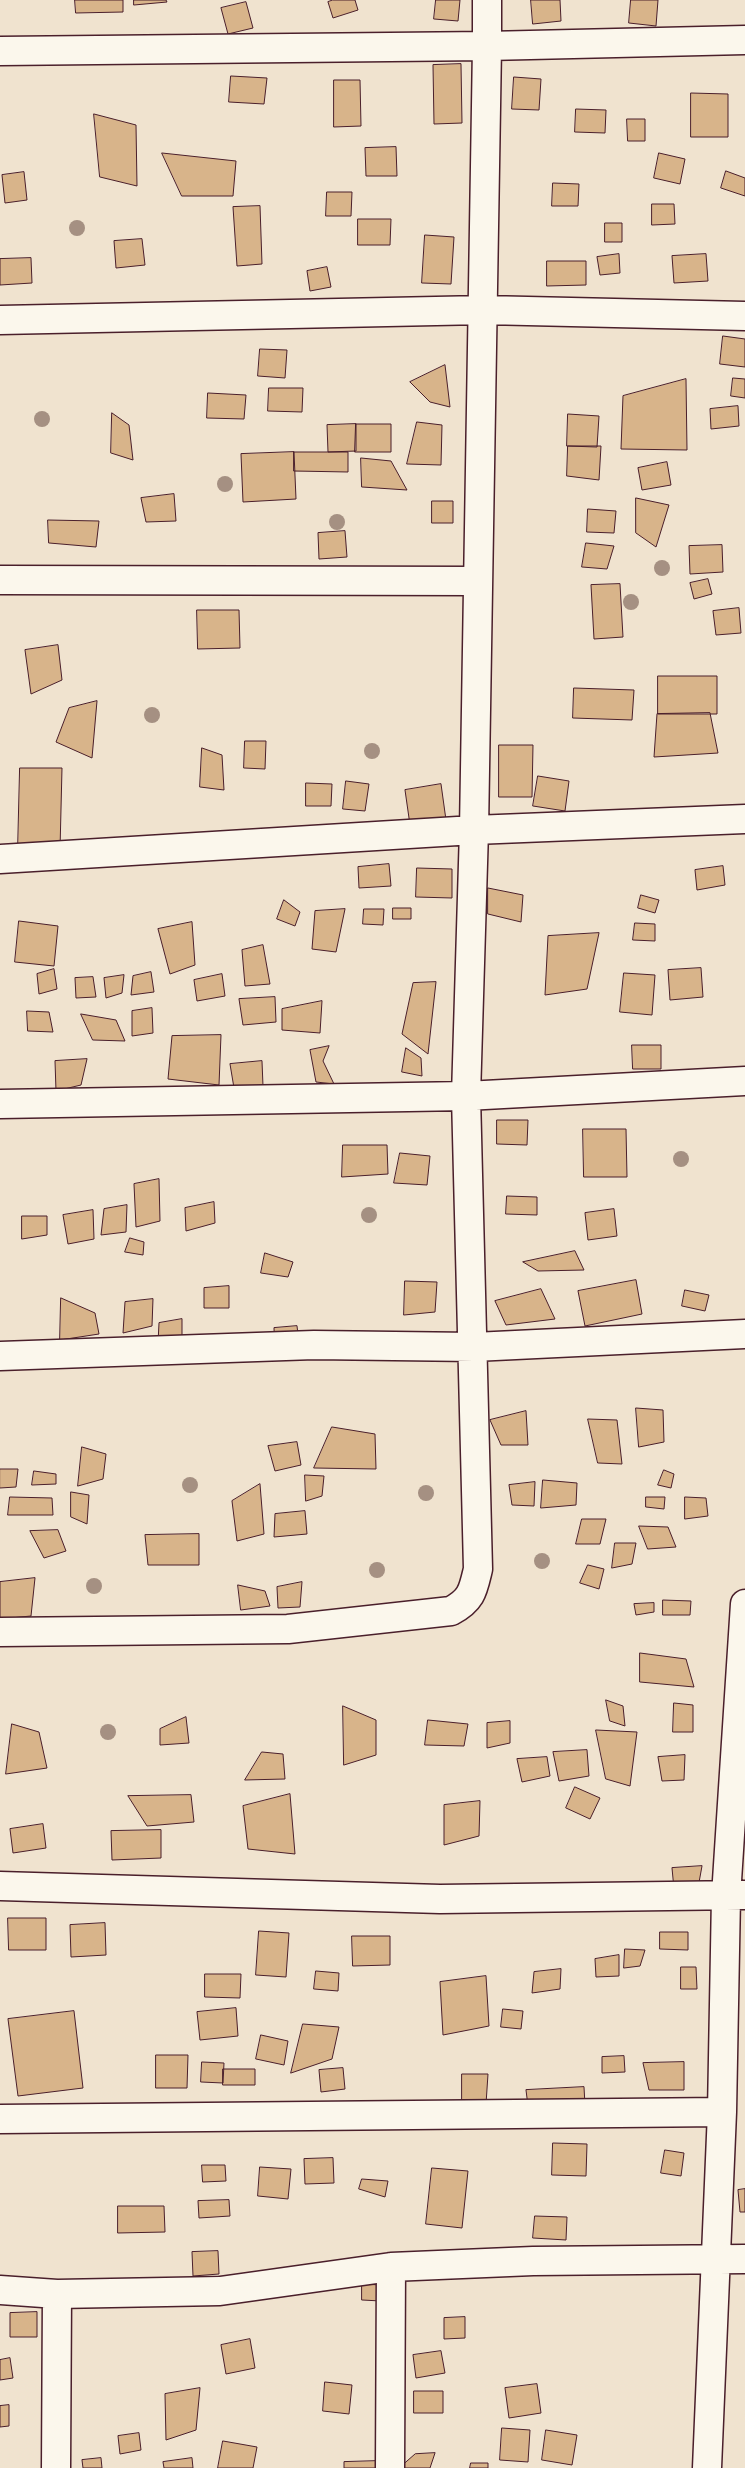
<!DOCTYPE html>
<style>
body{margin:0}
canvas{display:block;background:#f0e3cf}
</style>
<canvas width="745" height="2468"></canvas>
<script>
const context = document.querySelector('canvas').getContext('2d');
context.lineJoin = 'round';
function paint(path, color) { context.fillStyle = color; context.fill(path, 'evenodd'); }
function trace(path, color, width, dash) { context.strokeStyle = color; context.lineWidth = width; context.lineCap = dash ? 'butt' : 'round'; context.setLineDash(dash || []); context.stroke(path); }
const building = new Path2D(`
 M75,0H123V12L76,13Z
 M134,0H166L167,2L134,5Z
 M333,0H355L358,10L333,18L328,2Z
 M436,0H460L458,21L434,19Z
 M531,0H560L561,21L533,24Z
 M631,0H658L656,26L629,23Z
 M246,2L253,28L228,34L221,8Z
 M461,64L462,123L434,124L433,65Z
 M231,76L267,78L264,104L229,102Z
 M514,77L541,79L539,110L512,109Z
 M334,80H360L361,126L334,127Z
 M691,93L728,94V137H691Z
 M576,109L606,110L605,133L575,132Z
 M94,114L136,125L137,186L100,177Z
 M627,119H645V141H628Z
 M396,147L397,176H366L365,148Z
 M162,153L236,161L233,196H182Z
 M659,153L685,159L680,184L654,178Z
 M726,171L745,178V196L721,188Z
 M24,172L27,200L5,203L2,175Z
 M553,183L579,184L578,206H552Z
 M327,192H352L351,216H326Z
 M652,204H674L675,224L652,225Z
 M260,206L262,264L237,266L233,207Z
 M358,219H391L390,245H358Z
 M605,223H622V242H605Z
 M425,235L454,237L451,284L422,283Z
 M142,239L145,265L116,268L114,241Z
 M619,254L620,273L600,275L597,257Z
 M706,254L708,281L674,283L672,256Z
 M31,258L32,283L0,285V259Z
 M547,261H586V285L547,286Z
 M327,267L331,287L310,291L307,271Z
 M723,336L745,339V367L720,364Z
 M260,349L287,350L285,378L258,376Z
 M445,365L450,407L430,402L410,382Z
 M733,378L745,379V398L731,396Z
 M686,379L687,450L621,449L623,396Z
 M269,388H303L302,412L268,411Z
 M208,393L246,395L244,419L207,418Z
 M738,406L739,426L711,429L710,409Z
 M112,413L129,425L133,460L111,453Z
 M568,414L599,416L597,447L567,446Z
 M417,422L442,425L441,465L407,464Z
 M356,424V451L328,452L327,425Z
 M356,424H391V452H355Z
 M568,446H601L599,480L567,476Z
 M294,452H348V472L294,471Z
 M294,452L296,499L243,502L241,454Z
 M361,458L391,461L407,490L362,487Z
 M667,462L671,485L642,490L638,468Z
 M174,494L176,521L146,522L141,498Z
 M636,498L669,505L656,547L636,533Z
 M432,501H453V523H432Z
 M588,509L616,511L614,533L587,532Z
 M48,520L99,521L96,547L49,543Z
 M345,531L347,557L319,559L318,533Z
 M586,543L614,546L607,569L582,567Z
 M722,545L723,572L690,574L689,546Z
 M708,579L712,594L694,599L690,583Z
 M620,584L623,637L594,639L591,585Z
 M739,608L741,633L716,635L713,611Z
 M197,610H239L240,648L198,649Z
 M58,645L62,680L31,694L25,650Z
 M658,676H717V714H658Z
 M574,688L634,690L632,720L573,718Z
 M97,701L92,758L56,742L69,708Z
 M710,713L718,753L654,757L657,714Z
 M245,741H266L265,769L244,768Z
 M499,745H533L532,797H499Z
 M202,748L222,755L224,790L200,787Z
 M20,768H62L60,850L18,849Z
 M538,776L569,781L565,811L533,806Z
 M346,781L369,784L365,811L343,809Z
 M306,783L332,784L331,806H306Z
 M441,784L446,820L410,825L405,790Z
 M389,864L391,886L359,888L358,867Z
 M723,866L725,885L697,890L695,870Z
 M417,868L452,869V898L416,897Z
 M488,888L523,895L521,922L488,914Z
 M641,895L659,900L655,913L638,908Z
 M284,900L300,912L295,926L277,919Z
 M393,908H411V919H393Z
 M345,909L336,952L312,949L315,911Z
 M364,909H384L383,925L363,924Z
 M19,921L58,926L54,966L15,962Z
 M192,922L195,965L170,974L158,929Z
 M635,923L655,924V941L633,940Z
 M599,933L587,989L545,995L548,936Z
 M263,945L270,984L245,986L242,950Z
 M701,968L703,997L670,1000L668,970Z
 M54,969L57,989L39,994L37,974Z
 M151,972L154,992L131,995L133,976Z
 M624,973L655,975L652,1015L620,1012Z
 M222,974L225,996L197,1001L194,980Z
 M124,975L122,993L106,998L104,978Z
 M93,977L96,997L76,998L75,978Z
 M436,982L428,1054L402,1034L413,983Z
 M275,997L276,1022L243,1025L239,999Z
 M322,1001L320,1033L282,1030V1009Z
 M152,1008L153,1033L132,1036V1011Z
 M27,1011L49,1012L53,1032L28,1031Z
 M81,1014L116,1020L125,1041L93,1040Z
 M221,1035L219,1085L168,1079L172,1036Z
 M632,1045H661V1069H633Z
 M329,1046L323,1061L334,1084L316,1082L310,1050Z
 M406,1048L421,1058L422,1076L402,1072Z
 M87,1059L81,1085L56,1091L55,1061Z
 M262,1061L263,1086L235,1094L230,1064Z
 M497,1120H528L527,1145L497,1144Z
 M583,1129H626L627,1177H584Z
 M343,1145H387L388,1174L342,1177Z
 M400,1153L430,1156L427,1185L394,1183Z
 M159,1179L160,1221L136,1227L134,1184Z
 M507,1196L537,1197V1215L506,1214Z
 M214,1202L215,1223L186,1231L185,1208Z
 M127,1205L126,1232L101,1235L104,1209Z
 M614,1209L617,1236L588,1240L585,1213Z
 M93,1210L94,1239L68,1244L63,1215Z
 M22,1216H47V1235L22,1239Z
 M130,1238L144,1242L143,1255L125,1252Z
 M575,1251L584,1270L538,1271L523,1262Z
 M265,1253L293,1262L288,1277L261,1273Z
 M636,1280L642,1314L585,1326L578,1291Z
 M405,1281L437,1282L435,1312L404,1315Z
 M229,1286V1308H204V1288Z
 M541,1289L555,1319L506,1325L495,1301Z
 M685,1290L709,1295L705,1311L682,1306Z
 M61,1298L95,1313L99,1334L60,1340Z
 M153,1299L152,1326L123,1333L125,1302Z
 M182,1319V1339L158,1343L159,1323Z
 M297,1326L300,1351L275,1354L274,1328Z
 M636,1408L663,1410L664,1442L639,1447Z
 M526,1411L528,1445H501L490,1420Z
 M588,1419L617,1420L622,1464L598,1463Z
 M332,1427L375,1434L376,1469L314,1468Z
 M297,1442L301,1465L275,1471L268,1446Z
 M82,1447L106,1454L103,1479L78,1486Z
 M0,1469H18L16,1487L0,1488Z
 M664,1470L674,1474L671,1488L658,1485Z
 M34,1471L56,1474V1484L32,1485Z
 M305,1475L324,1476L322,1496L306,1501Z
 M543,1480L577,1483L576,1505L541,1508Z
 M535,1482L534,1506L512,1505L509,1485Z
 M260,1484L264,1534L237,1541L232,1501Z
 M71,1492L89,1495L87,1524L71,1517Z
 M10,1497L52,1498L53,1515H8Z
 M646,1497H665L664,1509L646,1507Z
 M685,1497L706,1498L708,1516L685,1519Z
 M305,1511L307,1534L274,1537L275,1514Z
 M582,1519H606L600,1544H576Z
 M639,1526L668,1527L676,1547L648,1549Z
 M58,1530L66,1551L44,1558L30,1531Z
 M199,1534V1565H148L145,1535Z
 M615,1543H636L632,1564L612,1568Z
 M588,1565L604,1569L599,1589L580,1583Z
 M35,1578L31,1616L0,1619V1582Z
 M302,1582L300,1607L278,1608L277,1587Z
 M238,1585L265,1591L270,1606L241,1610Z
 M663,1600L691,1601L690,1615H663Z
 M654,1603V1612L636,1615L634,1604Z
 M640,1653L686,1659L694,1687L640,1682Z
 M606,1700L623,1706L625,1726L610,1721Z
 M674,1703L693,1705V1732H673Z
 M343,1706L376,1720V1755L344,1765Z
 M186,1717L189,1743L160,1745V1729Z
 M428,1720L468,1724L464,1746L425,1745Z
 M510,1721V1743L487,1748V1723Z
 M12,1724L39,1732L47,1768L6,1774Z
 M596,1730L637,1732L630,1786L606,1779Z
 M587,1750L589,1776L559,1781L553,1752Z
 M262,1752L283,1754L285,1779L245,1780Z
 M685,1755L684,1780L662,1781L658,1757Z
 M547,1757L550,1776L522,1782L517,1759Z
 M575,1787L600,1798L590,1819L566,1808Z
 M290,1794L295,1854L248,1849L243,1806Z
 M191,1795L194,1822L147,1826L128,1796Z
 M480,1801L479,1836L444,1845V1805Z
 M43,1824L46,1848L13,1853L10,1829Z
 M161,1830V1858L112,1860L111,1831Z
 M702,1866L698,1888L674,1889L672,1868Z
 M8,1918H46V1950H9Z
 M105,1923L106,1955L71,1957L70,1925Z
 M259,1931L289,1933L286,1977L256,1975Z
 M660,1932H688V1950L660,1949Z
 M352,1936H390V1965L353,1966Z
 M625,1949L645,1950L640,1966L624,1968Z
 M619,1955V1976L596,1977L595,1959Z
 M681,1967H696L697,1989H681Z
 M561,1969L560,1989L532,1993L534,1972Z
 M316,1971L339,1973L338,1991L314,1989Z
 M205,1974H241L240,1998L205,1997Z
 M486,1976L489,2026L443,2035L440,1982Z
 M236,2008L238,2036L200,2040L197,2012Z
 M503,2009L523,2011L521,2029L501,2027Z
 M74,2011L83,2088L18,2096L8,2019Z
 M303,2024L339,2027L332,2059L291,2073Z
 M261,2035L288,2041L284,2065L256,2059Z
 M156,2055H188L187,2088H156Z
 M624,2056L625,2072L602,2073V2057Z
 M202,2062L224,2063L223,2083L201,2082Z
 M684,2062V2090H649L643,2063Z
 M343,2068L345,2089L321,2092L319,2070Z
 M223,2069H255V2085H223Z
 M462,2074H488L486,2104L462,2107Z
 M584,2087L585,2105L528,2106L526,2090Z
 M553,2143L587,2144L586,2176L552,2175Z
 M665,2150L684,2153L681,2176L661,2173Z
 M333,2158L334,2183L305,2184L304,2159Z
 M202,2165H225L226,2181L203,2182Z
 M260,2167L291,2169L288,2199L258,2196Z
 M432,2168L468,2171L462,2228L426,2224Z
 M362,2179L388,2181L385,2197L359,2189Z
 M745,2189V2212H740L738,2190Z
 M229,2200L230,2216L199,2218L198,2201Z
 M118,2206H164L165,2232L118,2233Z
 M535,2216L567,2217L566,2240L533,2238Z
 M218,2251L219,2274L193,2276L192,2252Z
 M362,2284L382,2285L381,2301L362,2300Z
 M37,2312V2337H10V2313Z
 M465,2317V2338L444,2339V2318Z
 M250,2339L255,2368L226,2374L221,2345Z
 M441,2351L445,2373L416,2378L413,2355Z
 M10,2358L13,2378L0,2380V2360Z
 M325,2382L352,2385L349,2414L323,2411Z
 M537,2384L541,2413L509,2418L505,2388Z
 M200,2388L196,2430L166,2440L165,2394Z
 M414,2391H443V2413H414Z
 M9,2405V2426L0,2427V2406Z
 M502,2428L530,2430L528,2462L500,2460Z
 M546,2430L577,2435L572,2465L542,2460Z
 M139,2433L141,2450L120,2454L118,2436Z
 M223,2441L257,2447L253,2468H218Z
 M435,2453L430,2468H399L415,2454Z
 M101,2458L102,2468H83L82,2460Z
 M192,2458L193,2468H164L163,2462Z
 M378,2461V2468H344V2462Z
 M471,2463H488V2468H470Z`);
paint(building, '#d8b48a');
trace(building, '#4a1f2b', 1);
const minor = new Path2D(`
 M0,51L487,46V0
 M0,320L484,310L745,316
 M0,580L478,581
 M0,859L474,830L745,819
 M0,1104L466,1096L745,1081
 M0,1356L314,1345L474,1347L745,1334
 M0,1632L288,1629L451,1611C472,1600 473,1590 478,1569L466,1096L474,830L487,46L745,40
 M0,1886L440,1899L744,1895
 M0,2119L722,2112
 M0,2290L57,2294L56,2468
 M57,2294L220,2291L391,2267L533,2261L745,2259
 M390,2468L391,2267
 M707,2468L722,2112L726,1896L745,1604`);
trace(minor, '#4a1f2b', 31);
trace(minor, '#fbf7ec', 28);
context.fillStyle = '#a59082';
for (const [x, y] of [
 [77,228],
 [42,419],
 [225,484],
 [337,522],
 [662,568],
 [631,602],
 [152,715],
 [372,751],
 [681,1159],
 [369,1215],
 [190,1485],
 [426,1493],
 [542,1561],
 [377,1570],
 [94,1586],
 [108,1732]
]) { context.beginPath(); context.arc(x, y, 8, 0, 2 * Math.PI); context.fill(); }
</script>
